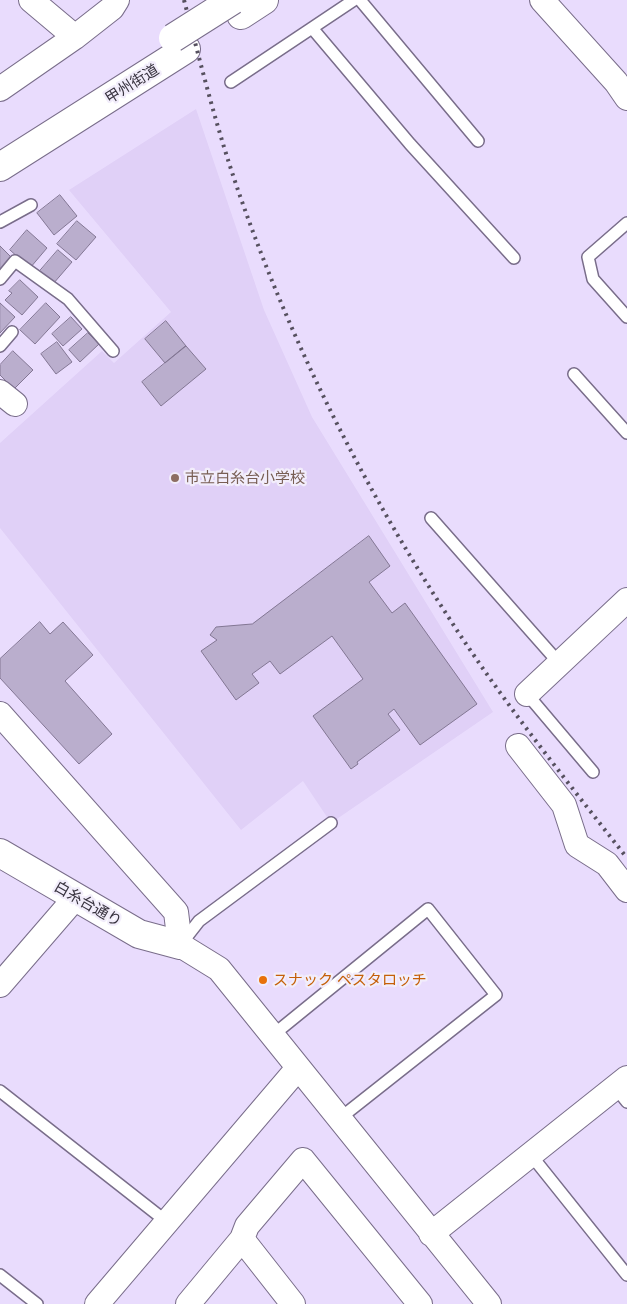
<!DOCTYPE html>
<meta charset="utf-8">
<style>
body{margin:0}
canvas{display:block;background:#e9dcfd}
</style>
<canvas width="627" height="1304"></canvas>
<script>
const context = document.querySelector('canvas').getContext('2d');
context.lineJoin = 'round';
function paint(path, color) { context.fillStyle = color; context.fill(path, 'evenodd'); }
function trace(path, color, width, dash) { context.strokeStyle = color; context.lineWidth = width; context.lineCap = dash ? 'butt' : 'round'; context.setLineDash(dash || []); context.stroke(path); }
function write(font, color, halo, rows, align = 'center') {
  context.font = font + ' Lato,"Noto Sans JP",sans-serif'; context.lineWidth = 4.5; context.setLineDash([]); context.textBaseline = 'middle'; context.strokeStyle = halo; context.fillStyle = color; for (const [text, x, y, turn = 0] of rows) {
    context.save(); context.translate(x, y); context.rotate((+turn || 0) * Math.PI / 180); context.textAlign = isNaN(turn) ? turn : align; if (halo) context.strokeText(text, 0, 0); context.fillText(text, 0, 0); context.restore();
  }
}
paint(new Path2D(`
 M196,109L264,310L312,417L493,712L331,823L303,781L241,830L0,528V443L102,351L114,363L171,312L69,190Z`), '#e0d0f7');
const building = new Path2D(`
 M60,195L77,216L54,235L37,213Z
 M77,221L96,237L76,260L57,244Z
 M27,230L47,248L30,268L10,250Z
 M0,246L13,259L0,272Z
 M58,250L72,262L53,284L39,272Z
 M20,280L38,297L22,315L5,300L12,293L9,291Z
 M0,303L15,317L0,333Z
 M46,303L60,317L35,344L20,330Z
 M71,317L82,329L63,346L52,334Z
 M166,321L186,346L165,363L145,339Z
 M88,333L99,344L80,362L69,350Z
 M57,342L72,362L56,374L41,354Z
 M186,346L206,369L161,406L142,382Z
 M13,351L33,370L14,389L0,375V365Z
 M369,536L390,566L369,582L392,613L405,603L477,704L420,745L394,709L388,714L400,730L357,762L358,764L351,769L313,716L363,679L332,636L280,674L270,661L252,674L259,683L236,700L201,651L217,640L210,635L216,627L252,624Z
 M40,622L50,634L63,622L93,655L65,681L112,734L79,764L0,678V659Z`);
paint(building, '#baaecd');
trace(building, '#837794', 1);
const lane = new Path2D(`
 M354,0L312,28L410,144L514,258
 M360,0L478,141
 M231,82L312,28
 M0,222L31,205
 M627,223L588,257L593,279L627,317
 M0,279L15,261L68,299L113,351
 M0,346L12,332
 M574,374L627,433
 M431,518L559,663
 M527,694L593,772
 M181,944L199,921L331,823
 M273,1035L428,909L496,995L339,1119
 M615,1087L627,1102
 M0,1091L167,1222
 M531,1155L627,1275
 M0,1275L37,1304`);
const street = new Path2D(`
 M31,0L75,37
 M542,0L616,82L627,98
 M0,89L75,37L112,8L117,0
 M0,392L15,404
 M527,694L627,600
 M0,714L176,912L180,945L219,969L489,1304
 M518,746L564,805L577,845L607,864L627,890
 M0,985L76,897
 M431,1234L627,1078
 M242,1239L293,1304
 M97,1304L298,1068
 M188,1304L242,1239L247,1226L303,1160L420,1304`);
const secondary = new Path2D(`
 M0,853L139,934L180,945`);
const highway = new Path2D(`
 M241,15L264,0
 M0,167L186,49`);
trace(lane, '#796d8a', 14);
trace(street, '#796d8a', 26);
trace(secondary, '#796d8a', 30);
trace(highway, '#796d8a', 30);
trace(lane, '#fff', 11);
trace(street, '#fff', 24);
trace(secondary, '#fff', 28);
trace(highway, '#fff', 28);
trace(new Path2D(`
 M184,0C201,65 217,130 239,193C291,343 363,486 449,618C503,702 566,780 627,858`), '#56505f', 4, [2.5, 5]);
const highwayBridge = new Path2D(`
 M173,38L233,0`);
trace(highwayBridge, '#796d8a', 30, []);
trace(highwayBridge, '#fff', 28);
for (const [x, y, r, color] of [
 [175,478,5,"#8d6e63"],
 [263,980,5,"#e8710a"]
]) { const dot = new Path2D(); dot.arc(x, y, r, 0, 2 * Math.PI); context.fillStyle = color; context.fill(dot); trace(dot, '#f2edfb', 2); }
write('15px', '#37323e', '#f2edfb', [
 ["甲州街道",132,84,-32],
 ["白糸台通り",88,904,30]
]);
write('15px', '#785e54', '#f2edfb', [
 ["市立白糸台小学校",185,478]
], 'left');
write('15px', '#c56008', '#f2edfb', [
 ["スナック ペスタロッチ",273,980]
], 'left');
</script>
